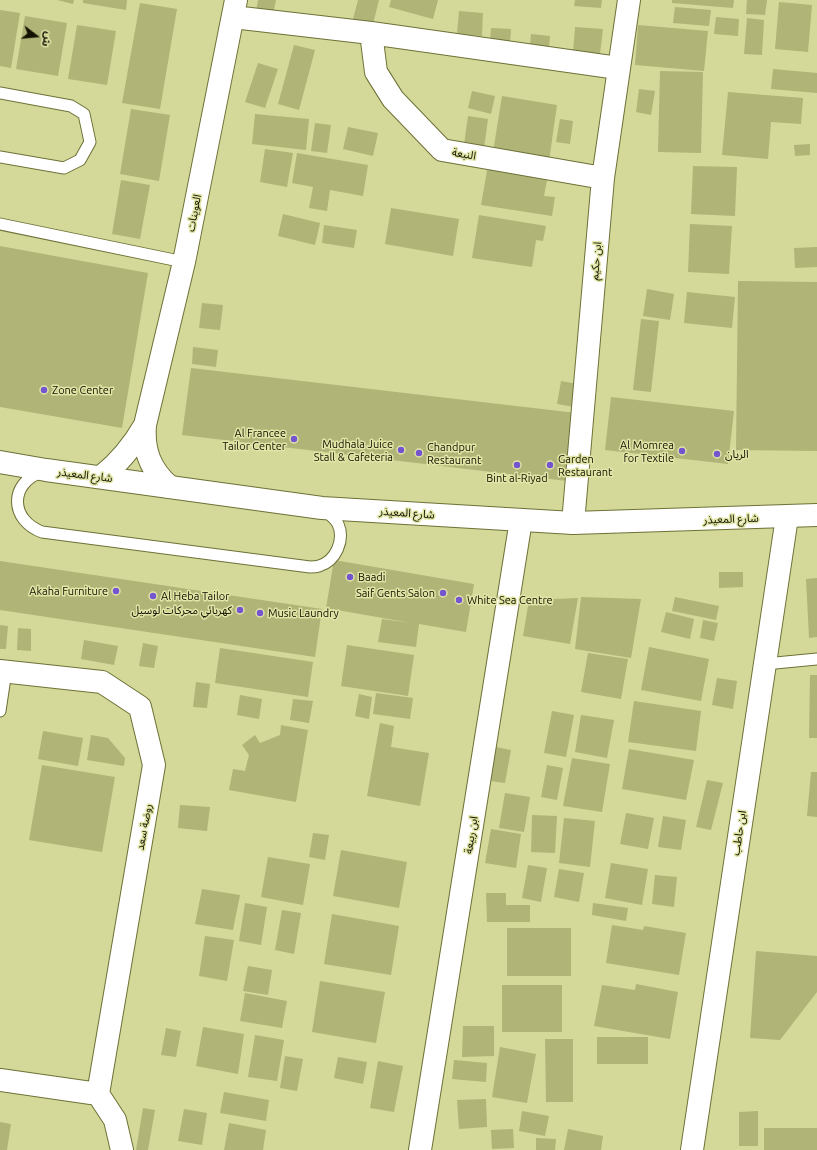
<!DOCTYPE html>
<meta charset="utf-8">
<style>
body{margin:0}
#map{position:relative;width:817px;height:1150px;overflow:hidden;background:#d4d899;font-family:Ubuntu,"Noto Sans Arabic",sans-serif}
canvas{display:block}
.north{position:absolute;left:16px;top:16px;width:40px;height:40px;-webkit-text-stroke:3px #e1e5a6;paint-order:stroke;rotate:106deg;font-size:11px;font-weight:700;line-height:16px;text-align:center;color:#121200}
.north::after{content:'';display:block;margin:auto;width:14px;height:18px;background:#121200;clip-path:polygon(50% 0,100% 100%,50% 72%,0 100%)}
</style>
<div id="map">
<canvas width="817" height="1150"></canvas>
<div class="north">ش</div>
</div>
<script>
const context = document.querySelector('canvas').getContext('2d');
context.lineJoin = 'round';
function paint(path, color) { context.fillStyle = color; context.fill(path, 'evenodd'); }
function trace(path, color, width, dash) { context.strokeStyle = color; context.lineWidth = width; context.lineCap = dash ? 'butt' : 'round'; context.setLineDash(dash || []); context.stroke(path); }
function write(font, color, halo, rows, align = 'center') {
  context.font = font + ' Ubuntu,"Noto Sans Arabic",sans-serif'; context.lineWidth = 3; context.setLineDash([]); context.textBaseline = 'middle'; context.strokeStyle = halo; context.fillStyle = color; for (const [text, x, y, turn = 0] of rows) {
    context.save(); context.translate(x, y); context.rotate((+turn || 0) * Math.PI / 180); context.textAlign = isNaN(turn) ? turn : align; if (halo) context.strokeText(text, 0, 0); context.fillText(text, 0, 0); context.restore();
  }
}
paint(new Path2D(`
 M57,0H74L73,4Z
 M83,0H127L126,10L83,3Z
 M258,0H276L273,15L256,11Z
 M358,0H379L373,24L353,19Z
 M391,0H438L433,19L389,7Z
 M575,0H602L601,8L574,6Z
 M672,0H734L733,8L672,3Z
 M747,0H767L765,15L746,14Z
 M779,2L812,5L808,52L775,49Z
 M140,3L177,9L160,109L122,103Z
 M675,7L711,10L709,26L673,23Z
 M0,10L20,13L11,68L0,66Z
 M459,11L483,13L482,36L457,34Z
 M25,16L67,23L58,76L16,69Z
 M716,17L739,19L738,36L714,34Z
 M747,18L764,20L762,55L744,54Z
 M77,25L116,31L107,85L68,79Z
 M638,25L708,31L704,71L635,65Z
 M575,27L603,29L600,54L573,52Z
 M491,28L511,29L510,43L490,42Z
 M531,34L550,36L549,47L530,46Z
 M294,45L315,50L299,110L278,104Z
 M258,63L278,69L265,108L245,102Z
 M773,69L817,73V93L771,89Z
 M660,71L703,72L701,153L658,152Z
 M639,89L655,91L651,115L636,112Z
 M472,91L495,96L491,114L468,108Z
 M728,92L803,98L801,124L771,122L768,159L722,155Z
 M502,96L557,105L549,161L493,152Z
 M131,109L170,115L159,181L120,174Z
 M255,114L309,119L306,150L252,144Z
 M468,116L488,119L484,148L464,145Z
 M560,119L573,121L570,144L556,142Z
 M315,123L331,125L327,153L311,151Z
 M348,127L378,133L373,156L343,149Z
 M810,144V155L795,156L794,145Z
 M265,149L293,153L287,187L260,182Z
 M297,153L368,165L363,196L330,190L327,211L309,208L313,187L292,183Z
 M488,165L548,175L544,196L555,197L552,216L481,205Z
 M693,166L737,167L735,216L691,214Z
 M121,180L150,185L140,239L112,234Z
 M391,208L459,219L453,256L385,244Z
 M283,214L320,223L315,245L278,236Z
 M479,215L546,226L543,241L536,240L532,267L472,258Z
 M690,224L732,226L729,274L688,272Z
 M324,225L357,230L354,248L322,243Z
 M0,246L148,273L122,428L0,407Z
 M817,247V267L795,268L794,248Z
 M738,281L817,282V451L736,450Z
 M647,289L674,294L670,320L643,316Z
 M687,292L735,297L732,328L684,323Z
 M202,303L223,305L220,330L199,328Z
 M641,319L659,321L651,392L633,390Z
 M193,347L218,350L216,367L192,364Z
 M191,368L576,413L567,481L182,435Z
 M561,381L578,384L574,407L557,404Z
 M611,397L734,411L728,464L605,450Z
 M334,560L474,584L466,632L419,624L416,647L378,642L382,619L411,623L326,608Z
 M0,561L322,609L315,657L0,610Z
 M719,572H743V587L719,588Z
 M817,578V637L809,638L806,579Z
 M581,597L641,599L631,658L575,649Z
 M675,597L719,606L716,620L672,611Z
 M578,598L570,644L523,636L529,600Z
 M666,612L694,619L690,639L661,632Z
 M703,620L718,623L714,641L700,638Z
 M0,625L8,626L6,649H0Z
 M18,628L31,629V651L17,650Z
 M84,640L118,646L114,665L81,659Z
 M143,643L158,646L154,668L139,666Z
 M347,645L414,655L408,696L341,686Z
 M649,647L709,659L701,701L641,690Z
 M220,648L313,662L308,697L215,683Z
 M588,653L628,659L621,699L581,692Z
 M810,675H817V738H809Z
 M717,678L737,681L733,709L712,705Z
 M196,682L210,684L207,708L193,707Z
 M376,693L413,698L410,719L373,714Z
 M359,694L372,697L369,719L355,716Z
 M240,695L262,699L259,719L237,715Z
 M293,699L313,701L309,723L290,720Z
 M634,701L701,711L696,751L628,742Z
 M552,711L574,715L566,757L544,753Z
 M581,715L614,720L607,758L575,752Z
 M380,723L394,726L391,747L429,753L420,806L367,796Z
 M281,725L308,730L296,802L229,790L233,769L245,771L249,755L242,745L255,735L260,743L280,735Z
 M43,731L83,738L78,766L38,759Z
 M91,735L108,738L125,758L124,766L87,760Z
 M496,747L511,750L505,783L490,781Z
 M629,749L694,760L686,800L622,789Z
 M572,758L610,764L602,812L563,806Z
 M42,765L115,777L102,852L29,840Z
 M547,765L563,768L557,800L541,797Z
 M811,772H817V817L807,816Z
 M707,780L723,783L711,830L696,827Z
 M505,793L530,797L524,832L499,828Z
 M180,805L210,807L207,831L178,828Z
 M626,813L654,818L648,849L620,844Z
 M532,815L557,816L555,853L531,852Z
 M663,816L686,820L681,850L658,847Z
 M564,818L595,821L590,867L559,863Z
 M491,829L521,834L516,868L485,863Z
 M313,833L329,835L325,860L309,857Z
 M341,850L407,862L399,908L333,896Z
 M268,857L310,864L303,905L261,897Z
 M611,863L648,869L642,905L605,898Z
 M528,865L547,868L541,902L522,898Z
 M559,869L584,873L579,902L554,897Z
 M655,875L677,877L674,907L652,904Z
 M202,889L240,895L233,930L195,924Z
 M486,893H506V905H530V922H487Z
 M245,903L267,907L261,945L239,941Z
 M593,903L628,908L626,921L592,915Z
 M282,910L301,913L294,954L275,950Z
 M332,914L399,926L391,975L324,964Z
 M612,925L643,930L644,926L686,933L679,975L606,963Z
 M507,928H571V976H507Z
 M205,936L234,940L227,981L199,976Z
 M756,951L817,956V992L780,1040L750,1038Z
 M248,966L272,970L268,995L243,991Z
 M320,981L385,992L376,1043L312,1032Z
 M636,984L678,992L670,1039L594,1026L602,985L635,990Z
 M502,985H562V1032H502Z
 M245,993L287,1001L282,1028L240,1021Z
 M463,1026H494V1056L462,1057Z
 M203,1027L244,1034L238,1074L196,1066Z
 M166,1028L181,1031L176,1057L161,1055Z
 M255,1035L284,1040L277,1081L248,1077Z
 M597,1037H648V1064H597Z
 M545,1039H573V1102H546Z
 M500,1047L536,1054L527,1103L492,1097Z
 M285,1056L303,1059L297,1091L280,1088Z
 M338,1057L367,1062L363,1084L334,1078Z
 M454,1060L487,1063L486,1082L452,1079Z
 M378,1061L403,1066L394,1112L370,1108Z
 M224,1092L269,1100L266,1121L220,1113Z
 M486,1099L487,1127L459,1129L457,1100Z
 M143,1108L155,1110L148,1150H136Z
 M184,1109L207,1113L202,1145L178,1141Z
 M522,1111L549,1116L545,1136L519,1131Z
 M758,1111V1146H739V1112Z
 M0,1122L11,1124L7,1150H0Z
 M229,1123L266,1130L263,1150H224Z
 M764,1128H817V1150H764Z
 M513,1129L514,1148L492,1149L491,1130Z
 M568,1129L603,1136L601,1150H564Z
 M536,1138L556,1139L555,1150H536Z`), '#b0b477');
const lane = new Path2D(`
 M0,93L71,106L84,114L90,142L80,160L64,168L0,157
 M0,224L184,262
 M41,472C9,484 10,520 42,532L310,567C313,567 316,567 319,566C336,561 345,540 338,524C335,518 329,514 324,510
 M765,664L817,659
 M0,711L6,671`);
const street = new Path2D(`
 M233,17L371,33L618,68
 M371,33L376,72L393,99L442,150L603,178
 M101,477C120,462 133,446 145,425
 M170,487C150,470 143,450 145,425L184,262L236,0
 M573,523L603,178L629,0
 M0,671L102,682L140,707L154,765L98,1094
 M0,1080L98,1094L115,1120L122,1150
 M420,1150L521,520
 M692,1150L787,517`);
const secondary = new Path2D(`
 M0,462L46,470L322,508L573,523L817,515`);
trace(lane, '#6e7136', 13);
trace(street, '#6e7136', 24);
trace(secondary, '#6e7136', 24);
trace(lane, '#fff', 11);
trace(street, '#fff', 22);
trace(secondary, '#fff', 22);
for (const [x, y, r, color] of [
 [44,390,4,"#7555cf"],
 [294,439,4,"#7555cf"],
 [401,450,4,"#7555cf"],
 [682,451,4,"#7555cf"],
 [419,453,4,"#7555cf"],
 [717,454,4,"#7555cf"],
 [517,465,4,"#7555cf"],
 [550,465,4,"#7555cf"],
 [350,577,4,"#7555cf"],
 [116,591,4,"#7555cf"],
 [443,593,4,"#7555cf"],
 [153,596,4,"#7555cf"],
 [459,600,4,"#7555cf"],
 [240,610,4,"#7555cf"],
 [260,613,4,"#7555cf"]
]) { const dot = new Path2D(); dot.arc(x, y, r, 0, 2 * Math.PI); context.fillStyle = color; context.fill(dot); trace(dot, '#e1e5a6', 1.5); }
write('11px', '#121200', '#e1e5a6', [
 ["النبعة",464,154,10],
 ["العوينات",194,213,-79],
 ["ابن حكيم",596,261,-85],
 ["شارع المعيذر",85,475,7],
 ["شارع المعيذر",407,513,4],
 ["شارع المعيذر",731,519,-2],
 ["روضة سعد",144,827,-80],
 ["ابن حاطب",739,833,-81],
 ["ابن ربيعة",471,835,-81]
]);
write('11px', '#121200', '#e1e5a6', [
 ["Zone Center",52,390],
 ["Al Francee",286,433,"right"],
 ["Tailor Center",286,446,"right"],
 ["Mudhala Juice",393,444,"right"],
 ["Stall & Cafeteria",393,457,"right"],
 ["Al Momrea",674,445,"right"],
 ["for Textile",674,458,"right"],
 ["Chandpur",427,447],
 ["Restaurant",427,460],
 ["الريان",725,454],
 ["Garden",558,459],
 ["Restaurant",558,472],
 ["Bint al-Riyad",517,478,"center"],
 ["Baadi",358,577],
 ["Akaha Furniture",108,591,"right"],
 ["Saif Gents Salon",435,593,"right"],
 ["Al Heba Tailor",161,596],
 ["White Sea Centre",467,600],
 ["كهربائي محركات لوسيل",232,610,"right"],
 ["Music Laundry",268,613]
], 'left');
</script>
